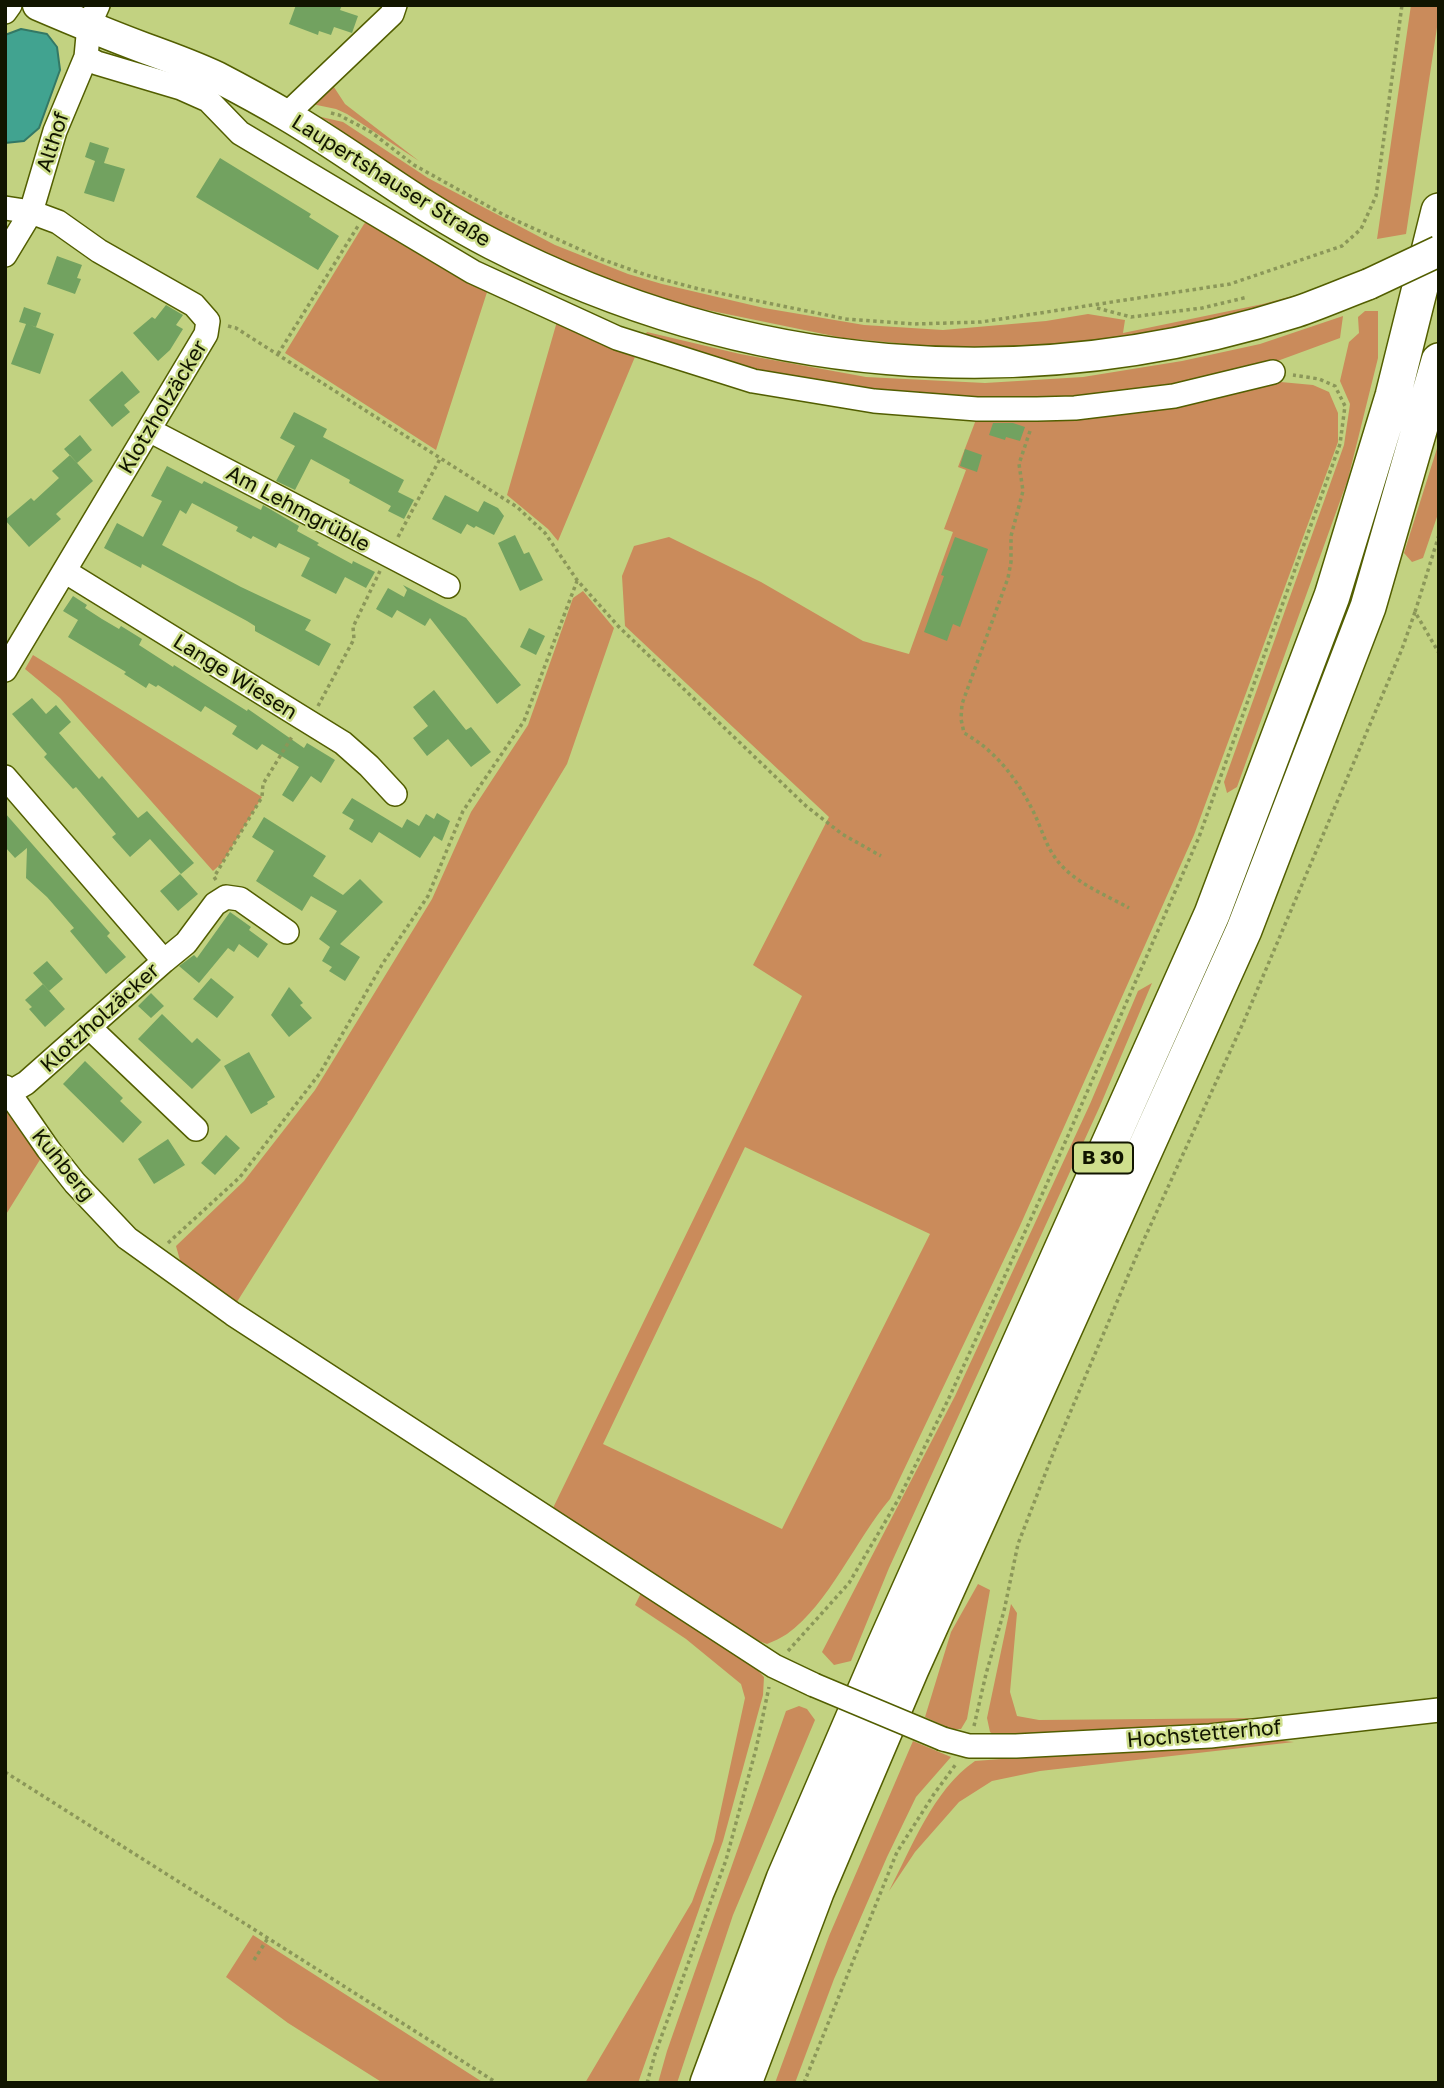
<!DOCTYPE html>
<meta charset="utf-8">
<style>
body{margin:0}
#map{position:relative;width:1444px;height:2088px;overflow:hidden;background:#c2d281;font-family:"Golos Text",sans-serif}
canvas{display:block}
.frame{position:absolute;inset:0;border:7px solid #111500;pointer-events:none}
</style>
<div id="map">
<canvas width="1444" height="2088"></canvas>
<div class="frame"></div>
</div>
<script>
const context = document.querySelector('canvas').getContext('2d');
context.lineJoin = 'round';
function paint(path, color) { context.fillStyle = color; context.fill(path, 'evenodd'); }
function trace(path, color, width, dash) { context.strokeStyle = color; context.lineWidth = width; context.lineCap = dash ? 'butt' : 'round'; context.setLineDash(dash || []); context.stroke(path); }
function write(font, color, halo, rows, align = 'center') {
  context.font = font + ' "Golos Text",sans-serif'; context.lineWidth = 5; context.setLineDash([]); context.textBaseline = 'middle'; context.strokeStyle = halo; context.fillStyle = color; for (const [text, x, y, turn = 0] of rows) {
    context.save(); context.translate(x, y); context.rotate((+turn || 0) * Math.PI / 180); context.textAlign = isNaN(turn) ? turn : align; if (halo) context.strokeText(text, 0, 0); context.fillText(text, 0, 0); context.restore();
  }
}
paint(new Path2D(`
 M1411,5H1439V14L1406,234L1377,239Z
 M330,81L345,104L419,161L347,114L336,109L312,104Z
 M317,116L343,122L428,178L555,245L628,274L662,284L764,308L864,325L943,330L1046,321L1088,314L1125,320L1123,333L1263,304L1354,279L1221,324L1157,335L980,351L843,338L673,303L601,283L477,223L362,149L328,121Z
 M370,218L489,286L436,450L285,353L364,224Z
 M1365,311H1378V358L1348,479L1237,787L1227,793L1224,782L1344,445L1350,404L1340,381L1349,342L1359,333L1358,317Z
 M1343,316L1340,338L1261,367L1161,389L1056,400L876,396L752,375L641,342L647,332L740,354L866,377L985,383L1083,377L1182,361L1260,344Z
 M558,318L637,352L558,541L548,529L507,495Z
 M1270,381L1313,385L1329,392L1338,413V442L1194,835L1019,1228L890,1499C856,1539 829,1604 787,1634C781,1638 774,1641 767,1644L745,1636L683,1598L553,1508L802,996L753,965L829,817L625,626L622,576L634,546L669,537L761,582L863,641L909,654L953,532L944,529L966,470L958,467L977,417ZM745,1147L930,1234L782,1529L603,1444Z
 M1439,442V511L1423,558L1412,562L1404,553Z
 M583,591L614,628L567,764L353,1118L235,1305L183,1271L176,1246L244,1181L315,1090L432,899L471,812L528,725L573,598Z
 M33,655L262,797L222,863L213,871L60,698L25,669Z
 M1152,983L1100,1106L889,1568L851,1661L834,1665L822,1652L955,1396L1090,1104L1138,991Z
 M5,1107L41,1158L5,1216Z
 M978,1584L990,1590L967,1719L961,1729H951L925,1717L951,1632Z
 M642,1591L750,1662L764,1677L763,1695L723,1841L638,2083H585L692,1902L714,1841L745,1698L741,1684L686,1639L635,1605Z
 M1011,1604L1017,1613L1010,1692L1017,1716L1039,1720L1264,1718L1268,1723L1003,1741L990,1732L987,1718Z
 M799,1706L807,1709L815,1720L733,1915L677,2083H658L667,2051L786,1711Z
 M1262,1739L1294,1742L1040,1771L992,1781L959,1802L915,1852L889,1891C912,1847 933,1790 975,1761Z
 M913,1741L951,1757L916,1797L887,1857L834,1979L795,2083H775L829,1936Z
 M253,1935L276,1950L484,2083H383L288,2023L226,1977Z`), '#ca8b5b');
const water = new Path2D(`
 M21,29L47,34L57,47L60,70L39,128L24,141L5,143V35Z`);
paint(water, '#41a390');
trace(water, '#337865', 2);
paint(new Path2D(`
 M296,5H342L340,10L358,16L352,33L334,27L331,35L319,31L318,35L289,24Z
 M90,142L109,148L104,163L125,169L114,202L84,193L95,161L85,157Z
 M220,158L311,214L309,217L339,236L318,270L196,197Z
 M57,256L82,265L77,278L81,279L75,294L47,284Z
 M166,305L183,315L176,325L183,329L170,350L158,361L133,333L152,317L155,319Z
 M24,307L41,313L36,327L30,325L54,334L40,374L11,364L26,324L19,322Z
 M122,371L140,392L124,405L130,412L112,427L89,400Z
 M294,412L327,429L323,437L404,480L398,492L414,500L404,519L388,511L391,506L349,483L350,480L311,459L295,490L276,481L295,446L280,438Z
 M993,423H1013L1025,427L1020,441L1006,437L1005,440L989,435Z
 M80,435L92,450L77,463L64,449Z
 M965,449L982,455L977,472L960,466Z
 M70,455L93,481L56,514L61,519L29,547L5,520L31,498L34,501L59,478L52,471Z
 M167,466L202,484L204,481L261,510L263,505L299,526L297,531L319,543L317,545L352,564L353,561L375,572L366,588L345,577L336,594L301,576L310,558L279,543L276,548L253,536L251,539L236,531L238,527L192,503L186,514L180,510L162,545L241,587L311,620L305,630L331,644L319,666L255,631V626L247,621L142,564L141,568L104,548L117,523L143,537L162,501L151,496Z
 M445,495L478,512L484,501L498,508L504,516L494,535L476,526L474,528L467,524L461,534L432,519Z
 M515,535L524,554L529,552L543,580L520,591L498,543Z
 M955,537L988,549L960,627L953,624L947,641L924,632L944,576L941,575Z
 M403,585L466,618L521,685L497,704L430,618L425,626L397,610L392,618L376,609L388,588L404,597L407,590Z
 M73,596L87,605L85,608L102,619L119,629L121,626L142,639L139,645L173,667L174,665L247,711L248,709L304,748L307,743L335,760L321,783L311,776L293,802L282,795L299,767L262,744L257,750L232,734L237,726L205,706L201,712L158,685L156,687L149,683L146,688L124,674L126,672L68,637L78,620L63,611Z
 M529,628L545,636L536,655L520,647Z
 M434,690L466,730L471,727L491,752L471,767L448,739L427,756L413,738L428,726L413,707Z
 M32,698L46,714L56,705L71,722L59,733L99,779L102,776L138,818L147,811L194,863L181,874L150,839L130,857L112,837L116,834L76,787L73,789L44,757L47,754L12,714Z
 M352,798L402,828L407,819L419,826L426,814L434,819L437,813L450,821L442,841L434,836L420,858L379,832L372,843L349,829L354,820L342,813Z
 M5,813L110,933L107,936L126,957L106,974L70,931L74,928L47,897L26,878L27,848L15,858L5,847Z
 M264,817L326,856L313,876L343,895L360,879L383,902L340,944L360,957L345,981L329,971L332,967L322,961L330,947L319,939L337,911L311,896L302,911L256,881L274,851L252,837Z
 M180,874L198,894L178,911L160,891Z
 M230,912L251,927L249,930L268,944L258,958L239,944L234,952L228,948L199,983L179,966L194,955L197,958Z
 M47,961L63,979L49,991L33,973Z
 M211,978L234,997L217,1018L193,999Z
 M43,984L65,1009L45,1027L29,1009L32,1007L25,1000Z
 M289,987L303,1003L300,1005L312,1018L289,1037L271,1015Z
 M151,993L164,1006L151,1018L138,1006Z
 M162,1014L192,1043L197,1038L221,1060L192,1089L138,1039Z
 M249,1052L275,1097L267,1102L268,1104L251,1114L224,1066Z
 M85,1061L123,1098L120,1101L142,1122L123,1143L63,1084Z
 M226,1135L240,1148L215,1175L201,1163Z
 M168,1139L185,1165L154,1184L138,1159Z`), '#72a260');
const minor = new Path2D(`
 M5,12L10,5
 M86,57L97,63L181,88L208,100L240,133L473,272L617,338L753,381L874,401L977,409H1037L1075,408L1174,396L1273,372
 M286,115L392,14L395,5
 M5,208L31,212L58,222L99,251L194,305L208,321L206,334L5,670
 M5,255L31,212L55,131L86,57L89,25L98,5
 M149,430L448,586
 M66,572L343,743L369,766L395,794
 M5,777L164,961L26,1083L9,1093
 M164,961L186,943L215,904L226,897L240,899L287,932
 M90,1028L196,1129
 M5,1087L48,1149L75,1183L127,1238L233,1314L774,1666L814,1685
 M943,1739L969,1746H1016L1210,1736L1439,1710`);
const major = new Path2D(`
 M38,5C73,20 109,35 144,48C169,57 194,66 217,77C240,89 264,102 286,115C356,156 419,207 492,244C746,374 1024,398 1296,312C1320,304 1345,293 1369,284`);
const highway = new Path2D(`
 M708,2083L784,1879L884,1647L1212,914L1332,596L1393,396L1439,211
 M744,2083L816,1892L911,1669L1244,930L1368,607L1439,361`);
trace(minor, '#525e00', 26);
trace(major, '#525e00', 33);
trace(highway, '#525e00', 38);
trace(new Path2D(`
 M331,113L339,115L371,132L414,165L504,215L601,259L646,275L699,289L846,319L914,324L981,322L1230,284L1342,246L1361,229L1376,196L1402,5
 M1097,308L1131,317L1202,308L1248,297
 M228,326L236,328L517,507L545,533L577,580L619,627L806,806L842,834L881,856
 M278,354L358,226
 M1030,431L1019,464L1023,491L1011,536V562L1008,578L962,704L961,719L964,733C996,751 1018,780 1034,813C1041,827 1045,843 1054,856C1070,881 1104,894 1129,908
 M1439,535L1415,612L1439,653
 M398,537L440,459
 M318,706L354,639L353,627L380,571
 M216,880L214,877L262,797L263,784L293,735
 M168,1243L240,1177L320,1073L383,963L428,896L463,811L524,721L577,581
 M788,1651L849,1583L898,1500L948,1400L1045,1188L1199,837L1340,444L1345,406L1335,386L1319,379L1293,375
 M974,1726L986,1674L1004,1611L1018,1544L1056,1446L1136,1257L1244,1021L1402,649L1415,612
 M5,1772L497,2083
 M254,1960L268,1938
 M647,2083L655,2054L726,1860L756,1749L769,1687
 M804,2083L897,1852L934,1794L956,1764`), '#8b9759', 3.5, [3.5, 3.5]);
trace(minor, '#fff', 23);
trace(major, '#fff', 30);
trace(highway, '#fff', 35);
const minorBridge = new Path2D(`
 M814,1685L943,1739`);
const majorBridge = new Path2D(`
 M1369,284L1439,251`);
trace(minorBridge, '#525e00', 26, []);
trace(majorBridge, '#525e00', 33, []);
trace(minorBridge, '#fff', 23);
trace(majorBridge, '#fff', 30);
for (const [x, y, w] of [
 [1103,1158,60]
]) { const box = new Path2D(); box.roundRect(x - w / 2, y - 15.5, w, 31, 5); context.fillStyle = '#cfdf8d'; context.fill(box); trace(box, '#111500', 2); }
write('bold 19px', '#111500', null, [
 ["B 30",1103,1158]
]);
write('21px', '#111500', '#cfdf8d', [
 ["Althof",53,142,-72],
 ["Laupertshauser Straße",391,181,32],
 ["Klotzholzäcker",163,407,-59],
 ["Am Lehmgrüble",298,509,28],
 ["Lange Wiesen",235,677,32],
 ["Klotzholzäcker",100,1018,-42],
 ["Kuhberg",63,1165,51],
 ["Hochstetterhof",1204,1734,-5]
]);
</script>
